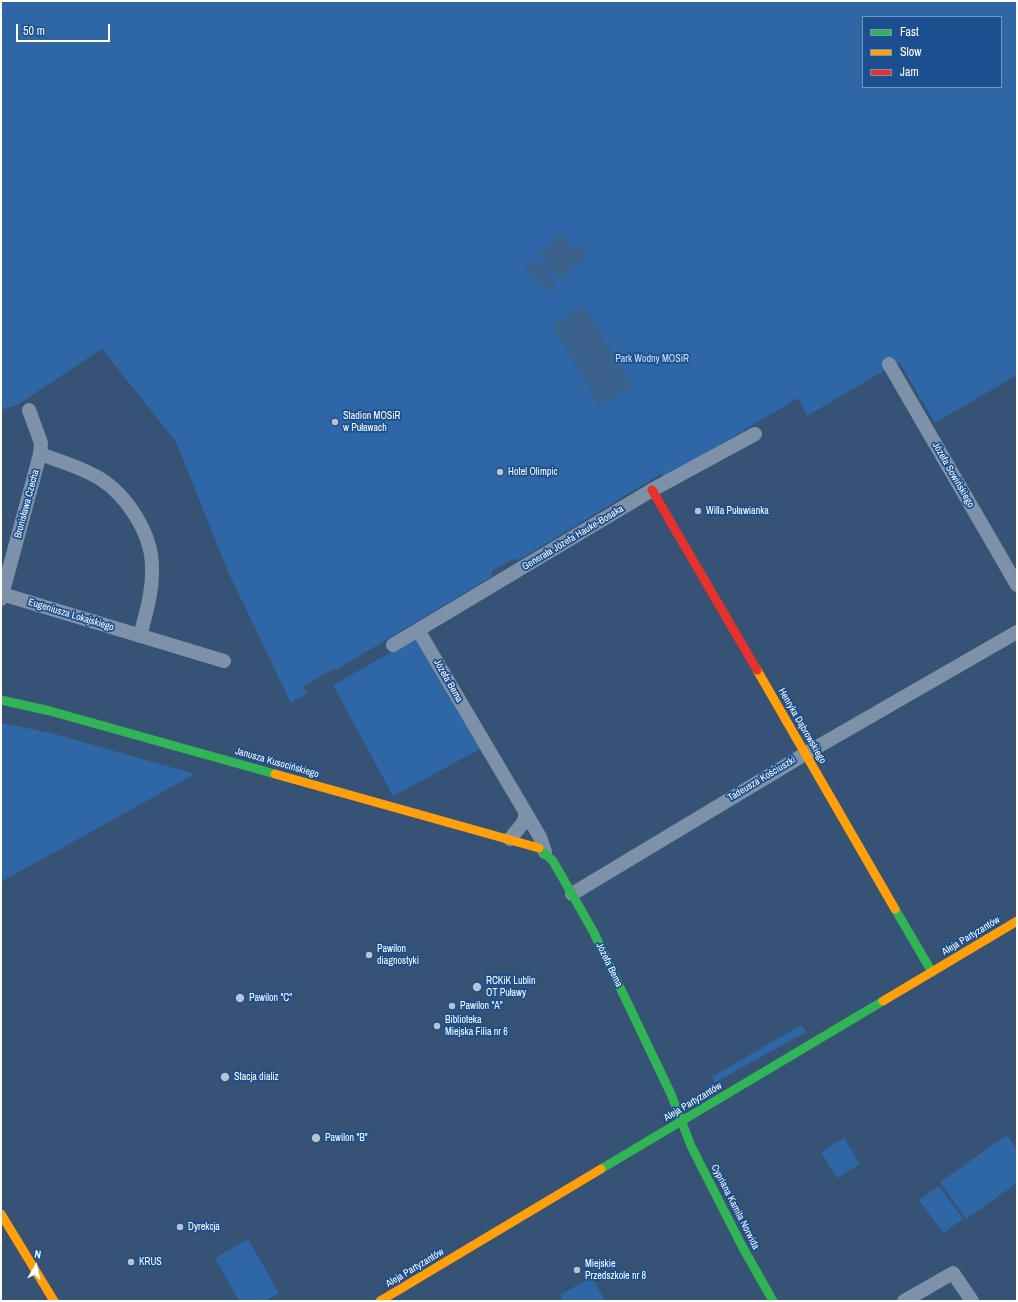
<!DOCTYPE html>
<meta charset="utf-8">
<style>
body{margin:0}
#map{position:relative;width:1018px;height:1302px;overflow:hidden;background:#365274;font-family:"Archivo Narrow",sans-serif}
canvas{display:block}
.frame{position:absolute;inset:0;border:2px solid #fff;pointer-events:none}
.legend{position:absolute;left:862px;top:16px;width:140px;height:72px;box-sizing:border-box;background:#1b4f8f;border:1px solid #7695bc;margin:0;padding:5px 7px;list-style:none;font-size:12px;color:#fff}
.legend li{display:flex;align-items:center;gap:8px;height:20px}
.legend b{width:20px;border:1px solid #7695bc}
.north{position:absolute;left:16px;top:1246px;width:40px;height:40px;-webkit-text-stroke:3px #1b4f8f;paint-order:stroke;rotate:9deg;font-size:11px;font-weight:700;line-height:16px;text-align:center;color:#fff}
.north::after{content:'';display:block;margin:auto;width:14px;height:18px;background:#fff;clip-path:polygon(50% 0,100% 100%,50% 72%,0 100%)}
.scale{position:absolute;left:16px;top:24px;width:94px;height:18px;box-sizing:border-box;border:2px solid #fff;border-top:0;padding-left:5px;font-size:12px;line-height:14px;white-space:nowrap;color:#fff;-webkit-text-stroke:3px #1b4f8f;paint-order:stroke}
</style>
<div id="map">
<canvas width="1018" height="1302"></canvas>
<div class="frame"></div>
<ul class="legend">
<li><b style="height:5px;background:#30b455"></b>Fast</li>
<li><b style="height:5px;background:#ff9f0a"></b>Slow</li>
<li><b style="height:5px;background:#e5322d"></b>Jam</li>
</ul>
<div class="north">N</div>
<div class="scale">50 m</div>
</div>
<script>
const context = document.querySelector('canvas').getContext('2d');
context.lineJoin = 'round';
function paint(path, color) { context.fillStyle = color; context.fill(path, 'evenodd'); }
function trace(path, color, width, dash) { context.strokeStyle = color; context.lineWidth = width; context.lineCap = dash ? 'butt' : 'round'; context.setLineDash(dash || []); context.stroke(path); }
function write(font, color, halo, rows, align = 'center') {
  context.font = font + ' "Archivo Narrow",sans-serif'; context.lineWidth = 3.5; context.setLineDash([]); context.textBaseline = 'middle'; context.strokeStyle = halo; context.fillStyle = color; for (const [text, x, y, turn = 0] of rows) {
    context.save(); context.translate(x, y); context.rotate((+turn || 0) * Math.PI / 180); context.textAlign = isNaN(turn) ? turn : align; if (halo) context.strokeText(text, 0, 0); context.fillText(text, 0, 0); context.restore();
  }
}
paint(new Path2D(`
 M1,1H1017V375L935,423L899,362L807,416L798,398L664,478L661,474L519,560L513,559L492,571L491,577L336,670L335,668L303,687L307,693L291,703L230,576L176,442L102,349L17,405L1,410ZM863,17H1001V87H863Z
 M415,639L480,749L393,796L333,685Z
 M1,723L51,733L195,774L1,882Z
 M801,1025L806,1032L714,1083L712,1077Z
 M1007,1135L1017,1149V1183L966,1219L940,1182Z
 M844,1138L860,1164L837,1178L821,1152Z
 M939,1186L963,1219L943,1233L919,1200Z
 M248,1239L279,1293L265,1301H239L215,1258Z
 M592,1277L605,1301H563L560,1295Z`), '#2f66a5');
paint(new Path2D(`
 M560,234L574,248L582,247L586,250L587,257L581,263H577L564,276H557L551,270L547,273L557,283L548,292L525,269L534,260L544,269L548,265L538,256Z
 M585,306L632,387L600,406L552,325Z`), '#3b618d');
trace(new Path2D(`
 M889,364L1017,585
 M40,454C60,461 81,467 99,478C127,495 152,534 152,567C153,591 146,613 140,636
 M2,594L224,661
 M1,599L40,454L41,443L29,410
 M418,630L540,837L545,852
 M393,645L652,490L755,434
 M510,839L523,823L526,814
 M572,894L805,754L1017,632
 M904,1301L953,1273L972,1301`), '#7d92a8', 14);
trace(new Path2D(`
 M1,700L50,711L275,774
 M539,848L553,861L593,931L671,1094L691,1146L743,1248L773,1301
 M895,909L932,972
 M601,1169L883,1001`), '#30b455', 9);
trace(new Path2D(`
 M757,670L895,909
 M275,774L539,848
 M883,1001L1017,921
 M1,1214L54,1301
 M380,1301L601,1169`), '#ff9f0a', 9);
trace(new Path2D(`
 M652,490L757,670`), '#e5322d', 9);
for (const [x, y, r, color] of [
 [335,422,4,"#b9c2ce"],
 [500,472,4,"#b9c2ce"],
 [698,511,4,"#b9c2ce"],
 [369,955,4,"#b9c2ce"],
 [477,987,5,"#b9c2ce"],
 [240,998,5,"#b9c2ce"],
 [452,1006,4,"#b9c2ce"],
 [437,1026,4,"#b9c2ce"],
 [225,1077,5,"#b9c2ce"],
 [316,1138,5,"#b9c2ce"],
 [180,1227,4,"#b9c2ce"],
 [131,1262,4,"#b9c2ce"],
 [577,1270,4,"#b9c2ce"]
]) { const dot = new Path2D(); dot.arc(x, y, r, 0, 2 * Math.PI); context.fillStyle = color; context.fill(dot); trace(dot, '#1b4f8f', 1.5); }
write('10px', '#cfe3fa', '#1b4f8f', [
 ["Park Wodny MOSiR",652,359]
]);
write('10px', '#fff', '#1b4f8f', [
 ["Stadion MOSiR",343,416],
 ["w Puławach",343,428],
 ["Hotel Olimpic",508,472],
 ["Willa Puławianka",706,511],
 ["Pawilon",377,949],
 ["diagnostyki",377,961],
 ["RCKiK Lublin",486,981],
 ["OT Puławy",486,993],
 ["Pawilon \"C\"",249,998],
 ["Pawilon \"A\"",460,1006],
 ["Biblioteka",445,1020],
 ["Miejska Filia nr 6",445,1032],
 ["Stacja dializ",234,1077],
 ["Pawilon \"B\"",325,1138],
 ["Dyrekcja",188,1227],
 ["KRUS",139,1262],
 ["Miejskie",585,1264],
 ["Przedszkole nr 8",585,1276]
], 'left');
write('10px', '#fff', '#1b4f8f', [
 ["Józefa Sowińskiego",953,475,60],
 ["Bronisława Czecha",27,504,-75],
 ["Generała Józefa Hauke-Bosaka",573,538,-31],
 ["Eugeniusza Lokajskiego",71,615,17],
 ["Józefa Bema",448,681,60],
 ["Henryka Dąbrowskiego",802,726,60],
 ["Janusza Kusocińskiego",277,763,16],
 ["Tadeusza Kościuszki",762,779,-31],
 ["Aleja Partyzantów",971,936,-31],
 ["Józefa Bema",609,965,64],
 ["Aleja Partyzantów",693,1102,-31],
 ["Cypriana Kamila Norwida",735,1207,63],
 ["Aleja Partyzantów",415,1268,-31]
]);
</script>
